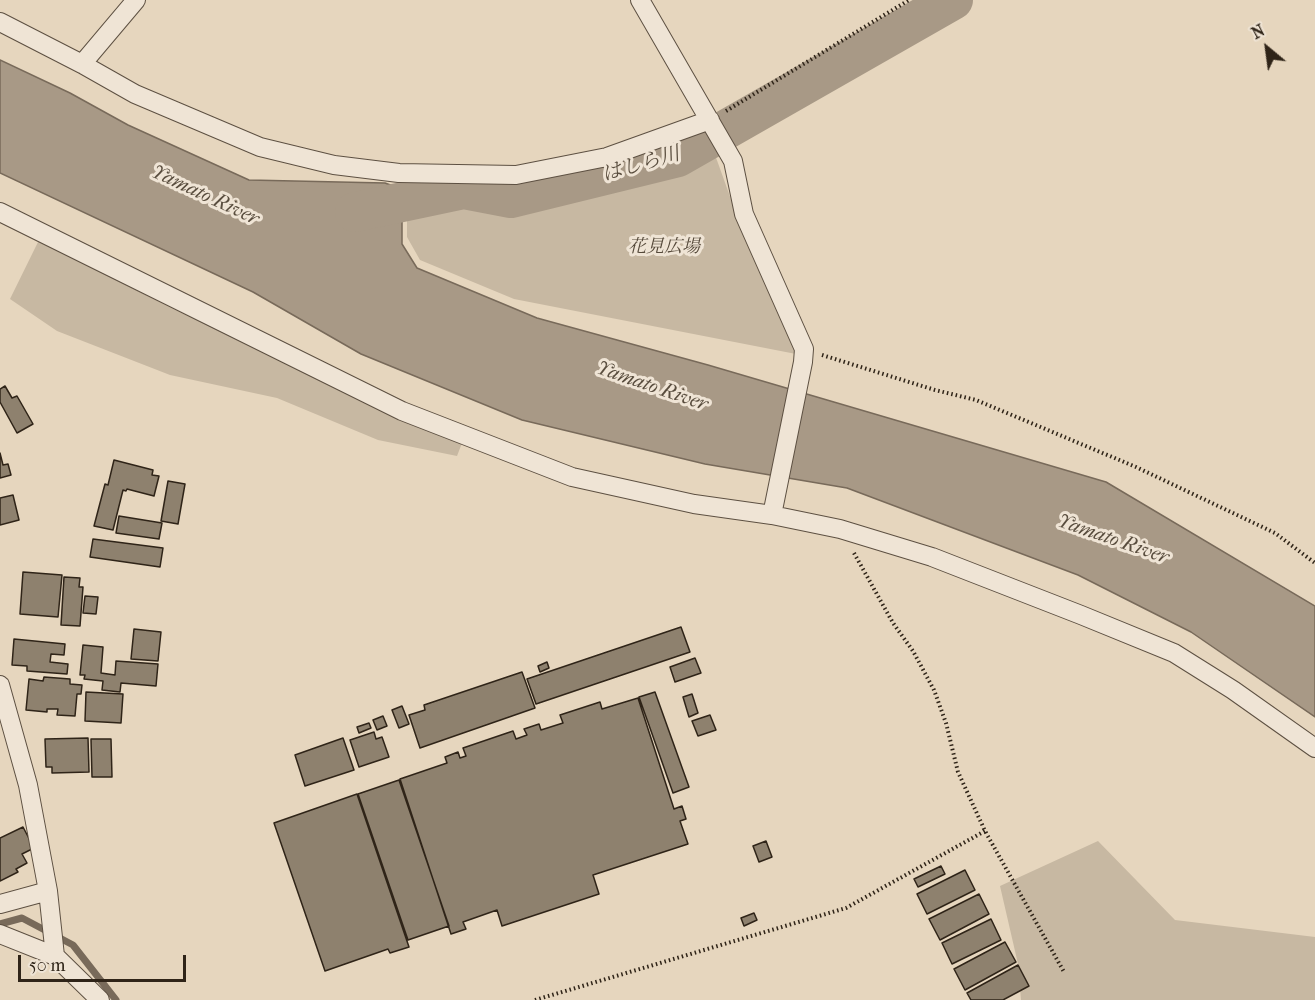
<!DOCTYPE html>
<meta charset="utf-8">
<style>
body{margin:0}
#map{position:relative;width:1315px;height:1000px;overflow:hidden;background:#e6d6be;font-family:"IM FELL French Canon",serif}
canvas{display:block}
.north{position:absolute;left:1237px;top:18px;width:60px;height:60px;-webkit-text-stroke:4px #efe4d5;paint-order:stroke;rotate:331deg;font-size:16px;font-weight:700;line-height:24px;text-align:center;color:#2f2418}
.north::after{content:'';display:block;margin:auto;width:21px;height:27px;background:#2f2418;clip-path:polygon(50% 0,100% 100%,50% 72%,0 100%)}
.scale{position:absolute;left:18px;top:955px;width:168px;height:27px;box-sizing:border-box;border:3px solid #2f2418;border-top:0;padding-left:8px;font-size:18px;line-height:21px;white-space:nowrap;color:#2f2418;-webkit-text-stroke:4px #efe4d5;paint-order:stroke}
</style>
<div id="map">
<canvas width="1315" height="1000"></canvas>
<div class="north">N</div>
<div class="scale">50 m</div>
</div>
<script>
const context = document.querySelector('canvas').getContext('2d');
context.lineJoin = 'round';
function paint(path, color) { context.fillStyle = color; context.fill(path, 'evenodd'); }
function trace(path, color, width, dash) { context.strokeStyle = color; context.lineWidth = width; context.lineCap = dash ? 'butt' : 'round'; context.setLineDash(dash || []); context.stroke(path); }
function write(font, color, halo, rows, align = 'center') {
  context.font = font + ' "IM FELL French Canon","Noto Serif JP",serif'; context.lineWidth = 6; context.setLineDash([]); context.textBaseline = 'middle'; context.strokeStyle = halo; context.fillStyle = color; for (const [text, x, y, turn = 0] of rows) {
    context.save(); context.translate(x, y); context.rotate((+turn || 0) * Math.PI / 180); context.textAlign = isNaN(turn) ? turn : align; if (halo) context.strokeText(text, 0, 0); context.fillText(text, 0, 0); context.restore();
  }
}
paint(new Path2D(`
 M714,152L737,216L795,346L796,354L514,299L420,260L407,237V218L411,206L452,196H466L513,204Z
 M39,240L171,308L462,443L457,456L378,440L277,398L170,375L57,331L10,299Z
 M1098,841L1175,920L1315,937V1000H1021L1018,964L1000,886Z`), '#c7b8a2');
const water = new Path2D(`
 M0,60L70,93L128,125L249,180L385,183L412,193L402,218V244L417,268L537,318L708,365L1106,482L1315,606V717L1191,632L1078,575L847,488L705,464L522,420L361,354L253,292L0,173Z`);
paint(water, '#a89986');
trace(water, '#786a5a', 1.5);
trace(new Path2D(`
 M0,924L22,918L73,945L116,1000`), '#786a5a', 7);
trace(new Path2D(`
 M355,212L464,189L511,198L678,157L953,0`), '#a89986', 40);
const building = new Path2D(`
 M5,386L12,398L17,396L33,424L17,433L0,402V389Z
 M0,453L3,465L8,464L11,475L0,478Z
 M114,460L153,470L152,475L159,476L154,496L127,489L126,491L123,490L113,530L94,526L105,484L108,485Z
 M168,481L185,484L178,524L161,521Z
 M13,495L19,520L0,525V498Z
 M119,516L162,523L159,539L116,533Z
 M93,539L163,548L160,567L90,557Z
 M23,572L62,575L58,617L20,614Z
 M64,577L80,578L79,587H83L80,626L61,625Z
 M85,596L98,597L96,614L83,613Z
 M681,627L690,652L536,704L527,679Z
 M134,629L161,632L158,661L131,659Z
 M14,639L65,644L64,655L51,654L50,662L68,664L67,674L27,671V666L12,665Z
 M83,645L103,647L101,673L115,675L116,661L158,664L156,686L121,683L120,692L102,690L103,681L84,679L85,675H80Z
 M695,658L701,673L675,682L670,667Z
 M547,662L549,668L540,672L538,666Z
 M522,672L535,708L420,748L409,715L425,710L424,705Z
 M44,677L70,679V684L82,685L81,694H77L75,716L57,715L58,709H47V712L26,710L29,679L43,681Z
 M86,692L123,694L121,723L85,721Z
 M655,692L689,787L673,793L639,697Z
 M692,694L698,713L689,717L683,697Z
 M638,698L674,809L682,806L686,819L680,821L688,844L593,875L599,894L502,926L497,910L463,922L466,929L451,934L400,779L447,763L445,757L458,752L460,758L466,756L463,748L513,731L516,739L527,735L524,729L539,724L541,730L563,723L560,715L600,702L602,709Z
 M402,706L409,724L399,728L392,710Z
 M710,715L716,730L698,736L692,721Z
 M383,716L387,726L377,730L373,720Z
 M369,723L371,728L359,733L357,727Z
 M374,732L376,739L382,737L389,757L359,767L350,740Z
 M88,738L89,772L52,773V767H46L45,739Z
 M343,738L354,770L305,786L295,755Z
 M91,739H111L112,777H92Z
 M399,780L449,926L408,940L358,794Z
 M357,794L409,947L390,953L388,949L325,971L274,823Z
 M23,827L34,848L22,854L27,863L16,869L18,872L0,881V838Z
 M766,841L772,857L759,862L753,846Z
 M941,866L945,874L918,887L914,879Z
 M965,870L975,890L927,914L917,894Z
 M979,894L989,914L940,940L929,919Z
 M754,913L757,920L744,926L741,918Z
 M991,919L1001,940L952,964L942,943Z
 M1005,942L1016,962L965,990L954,969Z
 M1018,965L1029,986L1003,1000H971L967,993Z`);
paint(building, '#8e816e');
trace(building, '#2f2418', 1.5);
const minor = new Path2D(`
 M640,0L733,161L744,214L804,349L803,362L772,515
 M0,22L82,64L135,94L260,147L334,165L399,173L516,175L607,157L710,120
 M82,64L136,0
 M0,212L402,411L572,477L694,504L772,515L840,529L932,557L1081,615L1174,653L1233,690L1315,748
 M0,685L28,785L48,891L55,956
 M0,904L48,891
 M0,934L55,956L100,1000`);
trace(minor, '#5d5042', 20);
trace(new Path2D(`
 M726,111L909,0
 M822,355L935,390L976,400L1136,467L1275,533L1315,563
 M854,553L893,623L913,651L934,690L946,723L958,772L985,831L1064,972
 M535,1000L846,908L985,831`), '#2f2418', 4, [1.5, 3]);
trace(minor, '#efe4d5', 18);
write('italic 18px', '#55493a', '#efe4d5', [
 ["花見広場",664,248]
]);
write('italic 20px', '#594d3e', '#efe4d5', [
 ["はしら川",641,165,-16],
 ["Yamato River",205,196,25],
 ["Yamato River",652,387,19],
 ["Yamato River",1113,540,19]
]);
</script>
